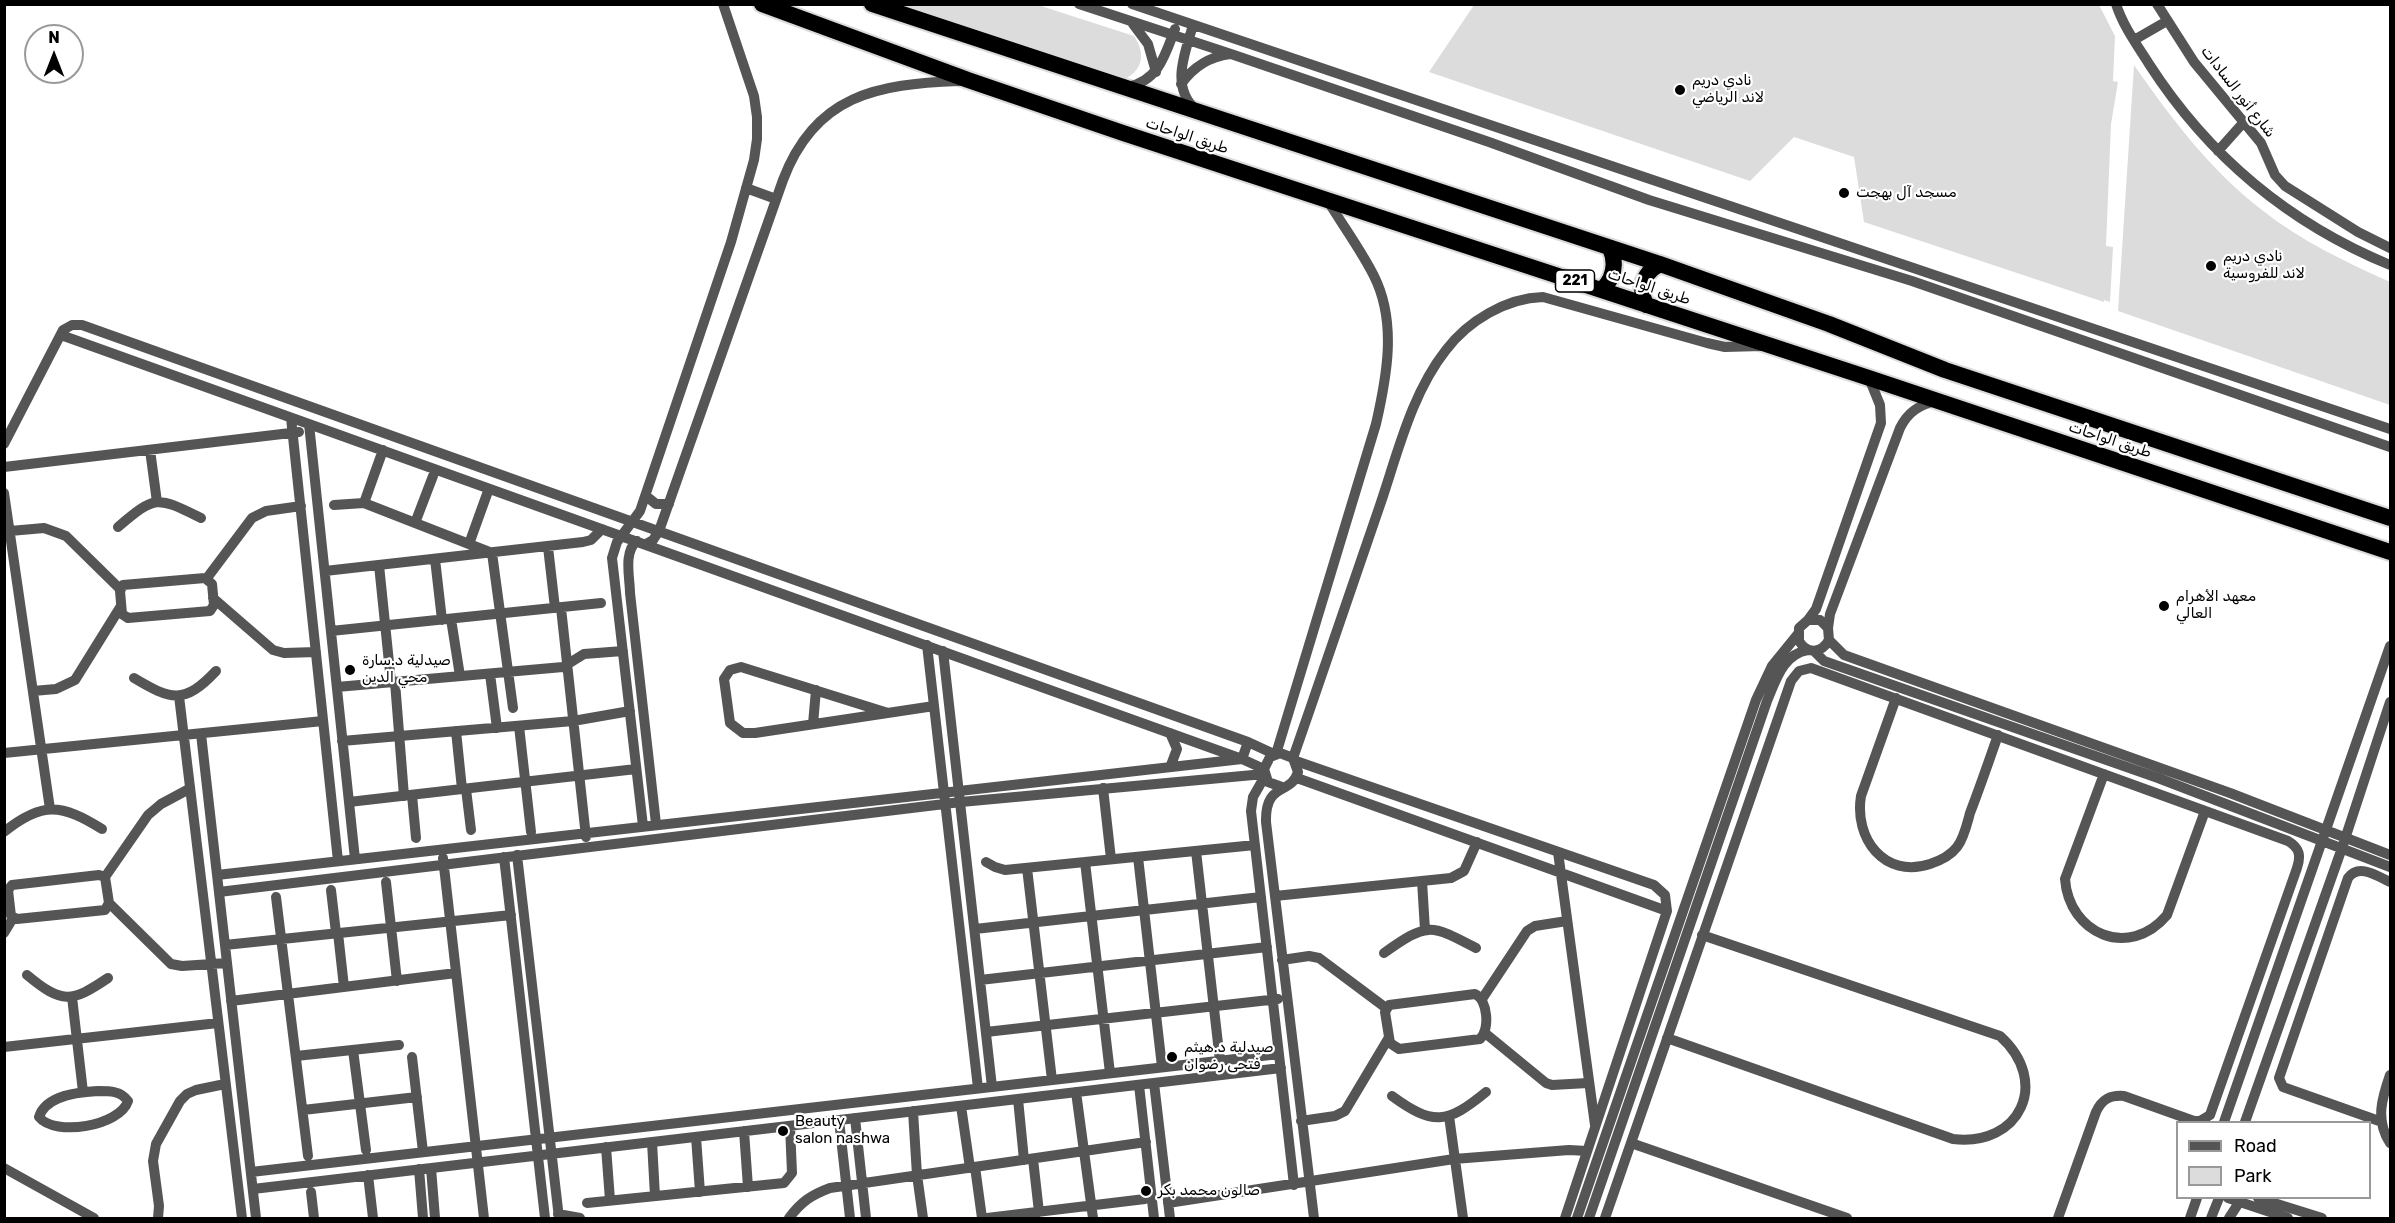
<!DOCTYPE html>
<meta charset="utf-8">
<style>
body{margin:0}
#map{position:relative;width:2395px;height:1223px;overflow:hidden;background:#fff;font-family:Rubik,sans-serif}
canvas{display:block}
.frame{position:absolute;inset:0;border:6px solid #000;pointer-events:none}
.legend{position:absolute;left:2176px;top:1121px;width:195px;height:78px;box-sizing:border-box;background:#fff;border:2px solid #999;margin:0;padding:8px 10px;list-style:none;font-size:18px;color:#000}
.legend li{display:flex;align-items:center;gap:12px;height:30px}
.legend b{width:30px;border:2px solid #999}
.north{position:absolute;left:24px;top:24px;width:60px;height:60px;box-sizing:border-box;background:#fff;border:2px solid #999;border-radius:50%;rotate:0deg;font-size:16px;font-weight:700;line-height:24px;text-align:center;color:#000}
.north::after{content:'';display:block;margin:auto;width:21px;height:27px;background:#000;clip-path:polygon(50% 0,100% 100%,50% 72%,0 100%)}
</style>
<div id="map">
<canvas width="2395" height="1223"></canvas>
<div class="frame"></div>
<ul class="legend">
<li><b style="height:8px;background:#555"></b>Road</li>
<li><b style="height:16px;background:#dcdcdc"></b>Park</li>
</ul>
<div class="north">N</div>
</div>
<script>
const context = document.querySelector('canvas').getContext('2d');
context.lineJoin = 'round';
function paint(path, color) { context.fillStyle = color; context.fill(path, 'evenodd'); }
function trace(path, color, width, dash) { context.strokeStyle = color; context.lineWidth = width; context.lineCap = dash ? 'butt' : 'round'; context.setLineDash(dash || []); context.stroke(path); }
function write(font, color, halo, rows, align = 'center') {
  context.font = font + ' Rubik,Vazirmatn,sans-serif'; context.lineWidth = 4.5; context.setLineDash([]); context.textBaseline = 'middle'; context.strokeStyle = halo; context.fillStyle = color; for (const [text, x, y, turn = 0] of rows) {
    context.save(); context.translate(x, y); context.rotate((+turn || 0) * Math.PI / 180); context.textAlign = isNaN(turn) ? turn : align; if (halo) context.strokeText(text, 0, 0); context.fillText(text, 0, 0); context.restore();
  }
}
paint(new Path2D(`
 M889,5H1038L1134,36C1147,55 1142,73 1120,81Z
 M1474,5H2099L2115,36L2113,81L2118,82L2111,124L2106,246L2113,247L2110,302L2104,300V302L1864,222L1854,157L1794,137L1750,181L1429,72Z
 M2134,65C2171,118 2210,170 2262,210C2301,241 2346,262 2390,282V405L2118,311Z`), '#dcdcdc');
const highway = new Path2D(`
 M762,4L968,80L1123,133L1869,378L2390,552
 M872,4L1660,264L1829,324L1945,370L2390,518
 M1602,290C1614,278 1617,264 1610,248
 M1646,305C1638,288 1643,273 1660,264`);
trace(highway, '#dbdbdb', 20);
trace(new Path2D(`
 M1079,4L1231,54L1489,142L1649,200L1912,281L2390,447
 M1132,4L2390,429
 M2116,4C2123,26 2137,45 2149,64C2209,157 2288,223 2390,265
 M2157,4L2194,62L2261,143L2275,175L2285,186L2358,232L2390,248
 M1133,24L1148,44L1156,72
 M1193,25C1185,54 1170,86 1196,110
 M2134,40L2167,21
 M1181,84C1194,66 1209,57 1230,54
 M1128,87C1159,80 1165,55 1175,29
 M2218,151L2243,123
 M746,188L776,199
 M61,335L1242,759L1264,769
 M291,418L338,861
 M309,424L355,859
 M4,444L63,330L72,325H82L1248,742L1274,754
 M150,450L157,502
 M4,467L299,432
 M4,493L50,809
 M646,496L656,504H669
 M364,503L383,450
 M334,505L364,503L492,553L513,708
 M415,523L433,476
 M118,527C156,495 156,496 201,518
 M10,531L44,528L66,536L120,589
 M637,541C623,552 630,578 630,593L656,824
 M469,544L487,494
 M646,544L653,540L659,531L783,180C815,95 877,84 959,81
 M548,547L555,608
 M435,559L442,620
 M379,565L391,682
 M325,571L583,542L591,540L602,529
 M205,578L212,584L214,605L210,611L128,618L122,614L120,591L123,585Z
 M207,578L252,518L266,511L301,506
 M213,598L273,650L284,653L316,652
 M561,608L586,837
 M451,619L460,676
 M1808,620L1816,609L1881,423L1880,405L1869,378
 M1828,628L1820,620H1808L1799,628V641C1807,654 1821,654 1829,640L1828,628L1830,614L1900,428C1908,412 1919,405 1936,401
 M331,631L601,603
 M1829,640L1844,655L2230,793L2390,855
 M927,645L978,1088
 M943,651L992,1087
 M1814,651L1824,661L2158,778L2390,867
 M490,674L497,728
 M134,678C171,700 184,705 216,671
 M395,682L404,796
 M337,687L563,667L584,654L623,651
 M33,691L56,689L75,680L121,606
 M179,696L242,1218
 M1896,698L1861,796C1854,838 1884,879 1930,864C1939,861 1951,855 1957,847C1964,838 1967,824 1970,813C1980,787 1989,761 1998,735
 M888,713L741,667L730,670L724,679L730,723L743,733H755L934,706
 M813,724L816,690
 M519,726L531,832
 M456,731L462,789
 M1170,733L1177,749L1171,765
 M201,734L256,1218
 M342,741L573,721L630,711
 M4,753L323,721
 M1276,754L1376,424C1387,376 1397,322 1374,276C1361,250 1343,226 1328,201
 M1293,758C1322,675 1350,592 1379,508C1397,456 1411,394 1446,350C1468,321 1506,298 1543,297L1707,343L1725,347L1762,346
 M1296,761L1654,885L1665,895L1667,911L1565,1218
 M2104,774L2065,879C2069,934 2129,960 2167,915L2205,811
 M1265,776L1253,797L1251,811L1294,1185
 M1297,778L1667,911
 M1282,787L1268,782L1264,769L1270,757L1280,753L1293,758L1298,772C1291,796 1265,781 1266,822L1314,1218
 M1103,788L1111,859
 M466,789L471,830
 M412,795L416,838
 M349,802L636,769
 M643,826L612,558L617,542L640,511L731,242L754,160L757,139V117L754,96L723,4
 M4,832C42,801 62,804 102,829
 M1196,851L1220,1061
 M1558,852L1595,1125
 M517,855L559,1218
 M504,857L545,1218
 M1138,857L1162,1067
 M443,858L484,1218
 M986,862L995,867L1005,870L1255,845
 M1085,862L1110,1073
 M1027,868L1052,1080
 M99,875L105,877L109,903L105,910L17,919L11,916L8,890L12,885Z
 M217,875L1242,759L1248,742
 M105,877L148,815L161,804L189,789
 M1422,881L1425,930
 M386,882L397,981
 M331,890L336,933
 M219,892L961,802L1264,774
 M1275,896L1451,878L1464,871L1477,842
 M276,897L308,1156
 M109,903L171,964L182,966L227,963
 M975,929L1261,897
 M4,933L13,918
 M338,933L344,987
 M225,945L511,915
 M1384,953C1428,922 1430,924 1476,948
 M1282,960L1309,956L1319,958L1386,1008
 M27,975C62,1004 71,1003 108,978
 M980,980L1267,947
 M1475,994C1488,1000 1490,1030 1480,1039L1399,1049L1390,1043L1385,1012L1389,1005Z
 M72,997L83,1092
 M1482,999L1527,931L1535,926L1567,921
 M231,1001L456,973
 M986,1032L1278,999
 M1485,1033L1546,1083L1552,1085L1588,1083
 M1667,1038L1953,1139C2020,1147 2051,1082 2000,1036L1702,935
 M4,1047L218,1023
 M353,1050L366,1150
 M296,1056L399,1045
 M412,1057L423,1152
 M2390,1075C2382,1098 2375,1120 2390,1143
 M1154,1083L1170,1218
 M1139,1085L1154,1218
 M98,1091C110,1091 121,1091 128,1101C120,1126 55,1137 39,1117C46,1095 79,1092 98,1091Z
 M1076,1092L1093,1218
 M1392,1096C1433,1126 1447,1124 1486,1092
 M1018,1099L1024,1160
 M961,1106L970,1168
 M303,1110L417,1097
 M913,1111L917,1175L923,1218
 M1449,1116L1463,1218
 M855,1118L866,1218
 M839,1120L850,1218
 M1301,1121L1335,1116L1345,1111L1388,1039
 M2224,1122L2390,646
 M2245,1122L2342,848L2390,702
 M2382,1122L2283,1087L2279,1078L2348,878C2359,863 2377,876 2390,882
 M744,1131L748,1187
 M696,1137L700,1192
 M652,1142L655,1196
 M1631,1143L1847,1218
 M606,1147L610,1200
 M1033,1159L1039,1212
 M975,1167L982,1218
 M4,1168L94,1218
 M431,1168L435,1218
 M419,1169L423,1218
 M251,1172L1279,1054
 M368,1175L373,1218
 M253,1189L1281,1068
 M311,1192L314,1218
 M2228,1198L2288,1218
 M2258,1198L2322,1218
 M587,1203L784,1183L792,1173L790,1126
 M1168,1203L1454,1159L1569,1150L1587,1151
 M558,1214L580,1218
 M158,1218L159,1206L153,1161L156,1144L180,1101L187,1094L196,1090L225,1084
 M789,1218C801,1202 811,1195 830,1188L1146,1142
 M987,1218L1145,1199
 M1577,1218L1756,700L1772,666L1798,634
 M1589,1218L1767,701C1776,680 1783,654 1808,650
 M1605,1218L1791,681L1799,671L1811,668L2288,841C2300,848 2301,856 2297,868L2210,1115L2200,1121H2194L2124,1096C2110,1095 2102,1099 2096,1112L2058,1218
 M2190,1218L2197,1198
 M2211,1218L2219,1198
 M2229,1218L2240,1201`), '#555', 10);
trace(highway, '#000', 16);
for (const [x, y, r, color] of [
 [1680,90,6,"#000"],
 [1844,193,6,"#000"],
 [2211,266,6,"#000"],
 [2164,606,6,"#000"],
 [350,670,6,"#000"],
 [1172,1057,6,"#000"],
 [783,1131,6,"#000"],
 [1146,1191,6,"#000"]
]) { const dot = new Path2D(); dot.arc(x, y, r, 0, 2 * Math.PI); context.fillStyle = color; context.fill(dot); trace(dot, '#fff', 2); }
for (const [x, y, w] of [
 [1575,281,39]
]) { const box = new Path2D(); box.roundRect(x - w / 2, y - 11, w, 22, 4.5); context.fillStyle = '#fff'; context.fill(box); trace(box, '#000', 1.5); }
write('bold 14px', '#000', null, [
 ["221",1575,281]
]);
write('15px', '#000', '#fff', [
 ["نادي دريم",1692,81],
 ["لاند الرياضي",1692,98],
 ["مسجد آل بهجت",1856,193],
 ["نادي دريم",2223,257],
 ["لاند للفروسية",2223,274],
 ["معهد الأهرام",2176,597],
 ["العالي",2176,614],
 ["صيدلية د.سارة",362,661],
 ["محي الدين",362,678],
 ["صيدلية د.هيثم",1184,1048],
 ["فتحى رضوان",1184,1065],
 ["Beauty",795,1122],
 ["salon nashwa",795,1139],
 ["صالون محمد بكر",1158,1191]
], 'left');
write('15px', '#000', '#fff', [
 ["شارع أنور السادات",2238,92,52],
 ["طريق الواحات",1187,136,18],
 ["طريق الواحات",1649,287,18],
 ["طريق الواحات",2110,440,18]
]);
</script>
